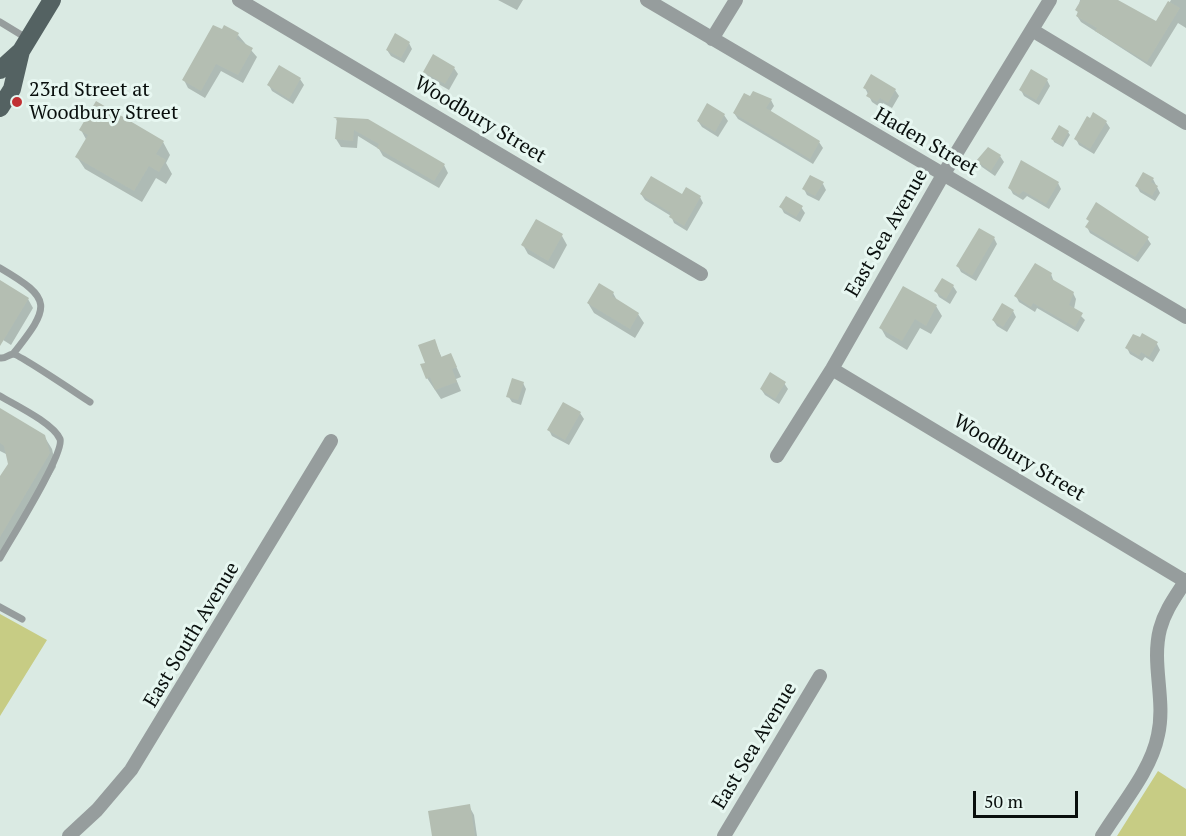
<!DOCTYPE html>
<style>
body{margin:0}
#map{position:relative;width:1186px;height:836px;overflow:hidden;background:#daeae3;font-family:"PT Serif",serif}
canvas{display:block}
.scale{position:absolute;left:973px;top:791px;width:105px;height:27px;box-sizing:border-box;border:3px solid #090f0d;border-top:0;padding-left:8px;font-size:18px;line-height:21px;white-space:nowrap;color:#090f0d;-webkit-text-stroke:4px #e7f7f1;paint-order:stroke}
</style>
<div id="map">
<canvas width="1186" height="836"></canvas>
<div class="scale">50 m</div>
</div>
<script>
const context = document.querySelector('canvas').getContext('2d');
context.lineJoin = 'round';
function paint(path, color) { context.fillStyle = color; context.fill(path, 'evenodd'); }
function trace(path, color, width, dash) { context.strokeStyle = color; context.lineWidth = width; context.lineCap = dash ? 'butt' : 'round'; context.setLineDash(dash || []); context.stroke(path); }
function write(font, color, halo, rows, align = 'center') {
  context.font = font + ' "PT Serif",serif'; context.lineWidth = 6; context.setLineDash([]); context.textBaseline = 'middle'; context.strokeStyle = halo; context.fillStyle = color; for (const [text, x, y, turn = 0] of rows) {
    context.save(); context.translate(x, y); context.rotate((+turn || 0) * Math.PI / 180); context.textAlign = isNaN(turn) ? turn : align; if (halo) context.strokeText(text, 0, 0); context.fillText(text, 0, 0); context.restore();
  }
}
paint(new Path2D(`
 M0,614L47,640L0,716Z
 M1158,771L1186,789V836H1117Z`), '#c7cc84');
paint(new Path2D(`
 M498,0H523L517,10Z
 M1080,0H1117L1157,24L1171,0H1186V28L1178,23L1151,67L1081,22L1077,16Z
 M238,35L257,57L243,83L221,71L205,98L188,88L184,80Z
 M409,43L412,49L404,63L391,56L387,50Z
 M454,68L458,74L449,90L428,78L425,72Z
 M300,79L304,85L293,104L272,91L269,85Z
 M1047,80L1050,86L1039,105L1024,96L1021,90Z
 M865,88L895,90L899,96L892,108L883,103L881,108L872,102Z
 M771,100L774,106L770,112L819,142L823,148L813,164L738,119L734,113Z
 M724,115L728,121L718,137L702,127L698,121Z
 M336,119L368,121L444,165L448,173L439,188L383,156L379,149L358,136L357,148L341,147L336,139L338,123Z
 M1106,122L1110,128L1094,154L1079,145L1076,139Z
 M81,130L163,142L170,155L166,163L172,174L166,184L156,178L142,202L85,169L77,157L87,141Z
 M1068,132L1070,135L1063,147L1054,142L1053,139Z
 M1000,156L1004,162L995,176L982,167L978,162Z
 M1153,179L1160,193L1155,201L1140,192L1137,186Z
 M1058,183L1061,189L1049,209L1027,196L1023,200L1013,194L1010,188Z
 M823,184L826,190L819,201L807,195L804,189Z
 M641,194L700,197L703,203L687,231L674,223L671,216L645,200Z
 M781,207H801L805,213L800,222L784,213Z
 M1087,227L1147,238L1151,244L1138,262L1090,233Z
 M562,236L567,245L554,269L528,254L523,245Z
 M994,238L997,244L976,281L961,272L958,266Z
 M1051,274L1054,282L1073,293L1076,299L1074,309L1085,320L1078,332L1037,308L1035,312L1019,302L1016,296Z
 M0,282L28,299L33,308L11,345L0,338Z
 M953,286L957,292L950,304L939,297L936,291Z
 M904,288L936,306L942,316L931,334L920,328L907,350L886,337L881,328Z
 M613,293L618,302L638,314L644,323L635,338L594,313L588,303Z
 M1013,311L1016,317L1007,332L997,326L993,320Z
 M434,341L442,358L451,355L461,377L456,379L461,391L441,399L427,378V364Z
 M1157,344L1160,350L1153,362L1145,357L1142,361L1130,354L1127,348Z
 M523,383L526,389L521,405L512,402L508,396Z
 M784,383L788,389L779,404L765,395L761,389Z
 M564,404L580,413L584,419L569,445L552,436L549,430Z
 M0,410L44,436L52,449L56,467L0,561V479L9,464L8,455L0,451Z
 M469,806L474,815L477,836H434Z`), '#0003');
paint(new Path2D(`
 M1081,0H1118L1156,21L1168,1L1180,8L1147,62L1095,31L1097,28L1076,16L1078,12L1075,10Z
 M213,25L222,29L224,25L239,33L236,39L253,48L238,75L216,64L201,91L182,80Z
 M395,33L410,42L401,58L386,50Z
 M433,54L455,67L445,84L423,72Z
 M279,65L301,78L289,99L267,85Z
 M1031,69L1048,79L1036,100L1019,90Z
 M871,74L896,89L888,103L880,98L877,102L866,96L869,91L863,88Z
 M753,91L772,99L766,108L820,141L810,159L733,113L744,93L750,96Z
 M96,101L164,141L156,154L166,160L159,172L149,166L134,191L75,157L88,135L79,130Z
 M707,103L725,114L715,132L697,121Z
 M1093,112L1107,121L1090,149L1074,139L1087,116L1090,118Z
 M333,117L368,119L445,164L434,181L377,148L379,144L354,130L353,141L335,139L337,119Z
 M1059,125L1069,131L1061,145L1051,139Z
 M988,147L1001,155L991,171L976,161Z
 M1021,160L1059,182L1046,204L1023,191L1019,195L1008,188Z
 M1143,172L1154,178L1151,182L1158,186L1152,196L1135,186Z
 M810,175L824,182L815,196L802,189Z
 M651,176L682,194L686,187L701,196L684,226L669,217L671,213L640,194Z
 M786,196L803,206L796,217L779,207Z
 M1096,202L1149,237L1135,257L1085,227L1089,221L1086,219Z
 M536,219L563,234L548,261L521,245Z
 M979,228L995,237L972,276L956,266Z
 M1035,263L1052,273L1050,278L1074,292L1069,305L1083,313L1075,327L1033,303L1031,307L1014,296Z
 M942,278L954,285L946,299L934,291Z
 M0,280L29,298L0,346Z
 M599,283L614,292L612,296L639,313L630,329L587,303Z
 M903,286L937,305L926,326L915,319L902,341L879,328Z
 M1002,303L1014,310L1003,327L992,320Z
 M1142,333L1158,342L1149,357L1141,352L1139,356L1125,348L1133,334L1140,337Z
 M435,339L441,357L451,353L457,367L452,369L457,382L435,390L430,377L426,379L420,364L425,363L418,345Z
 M770,372L786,382L775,399L760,389Z
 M512,378L524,382L518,400L506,397Z
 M563,402L581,412L565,440L547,430Z
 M0,408L45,435L50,453L0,537V476L8,464L4,446L0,443Z
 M470,804L475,836H432L428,811Z`), '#b4beb2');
trace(new Path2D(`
 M0,22L28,39
 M0,268C53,299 51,306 13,354
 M0,358C6,359 7,355 13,354C19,354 79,395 90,402
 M0,396C15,405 53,423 60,439C65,453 10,540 0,558
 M0,607L22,619`), '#969d9d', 7);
trace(new Path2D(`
 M239,0L701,274
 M647,0L1186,317
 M1032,30L1186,123
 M712,39L736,0
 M832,369L1185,581
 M777,456L832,369L943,175L1050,0
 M69,836L97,810L131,770L331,441
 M724,836L820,676
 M1102,836C1121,805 1151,771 1158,735C1166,700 1151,664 1160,629C1165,610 1176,596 1186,580`), '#969d9d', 14);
trace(new Path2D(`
 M0,70L21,51L52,0
 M0,108L12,89L21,51`), '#546262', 18);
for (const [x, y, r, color] of [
 [17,102,6,"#c13134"]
]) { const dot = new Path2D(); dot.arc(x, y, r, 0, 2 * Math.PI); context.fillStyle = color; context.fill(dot); trace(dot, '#e7f7f1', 2); }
write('20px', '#090f0d', '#e7f7f1', [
 ["23rd Street at",29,90],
 ["Woodbury Street",29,113]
], 'left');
write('20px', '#090f0d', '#e7f7f1', [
 ["Woodbury Street",480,120,31],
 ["Haden Street",926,142,30],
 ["East Sea Avenue",887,233,-60],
 ["Woodbury Street",1019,458,31],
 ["East South Avenue",192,635,-59],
 ["East Sea Avenue",755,746,-59]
]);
</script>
